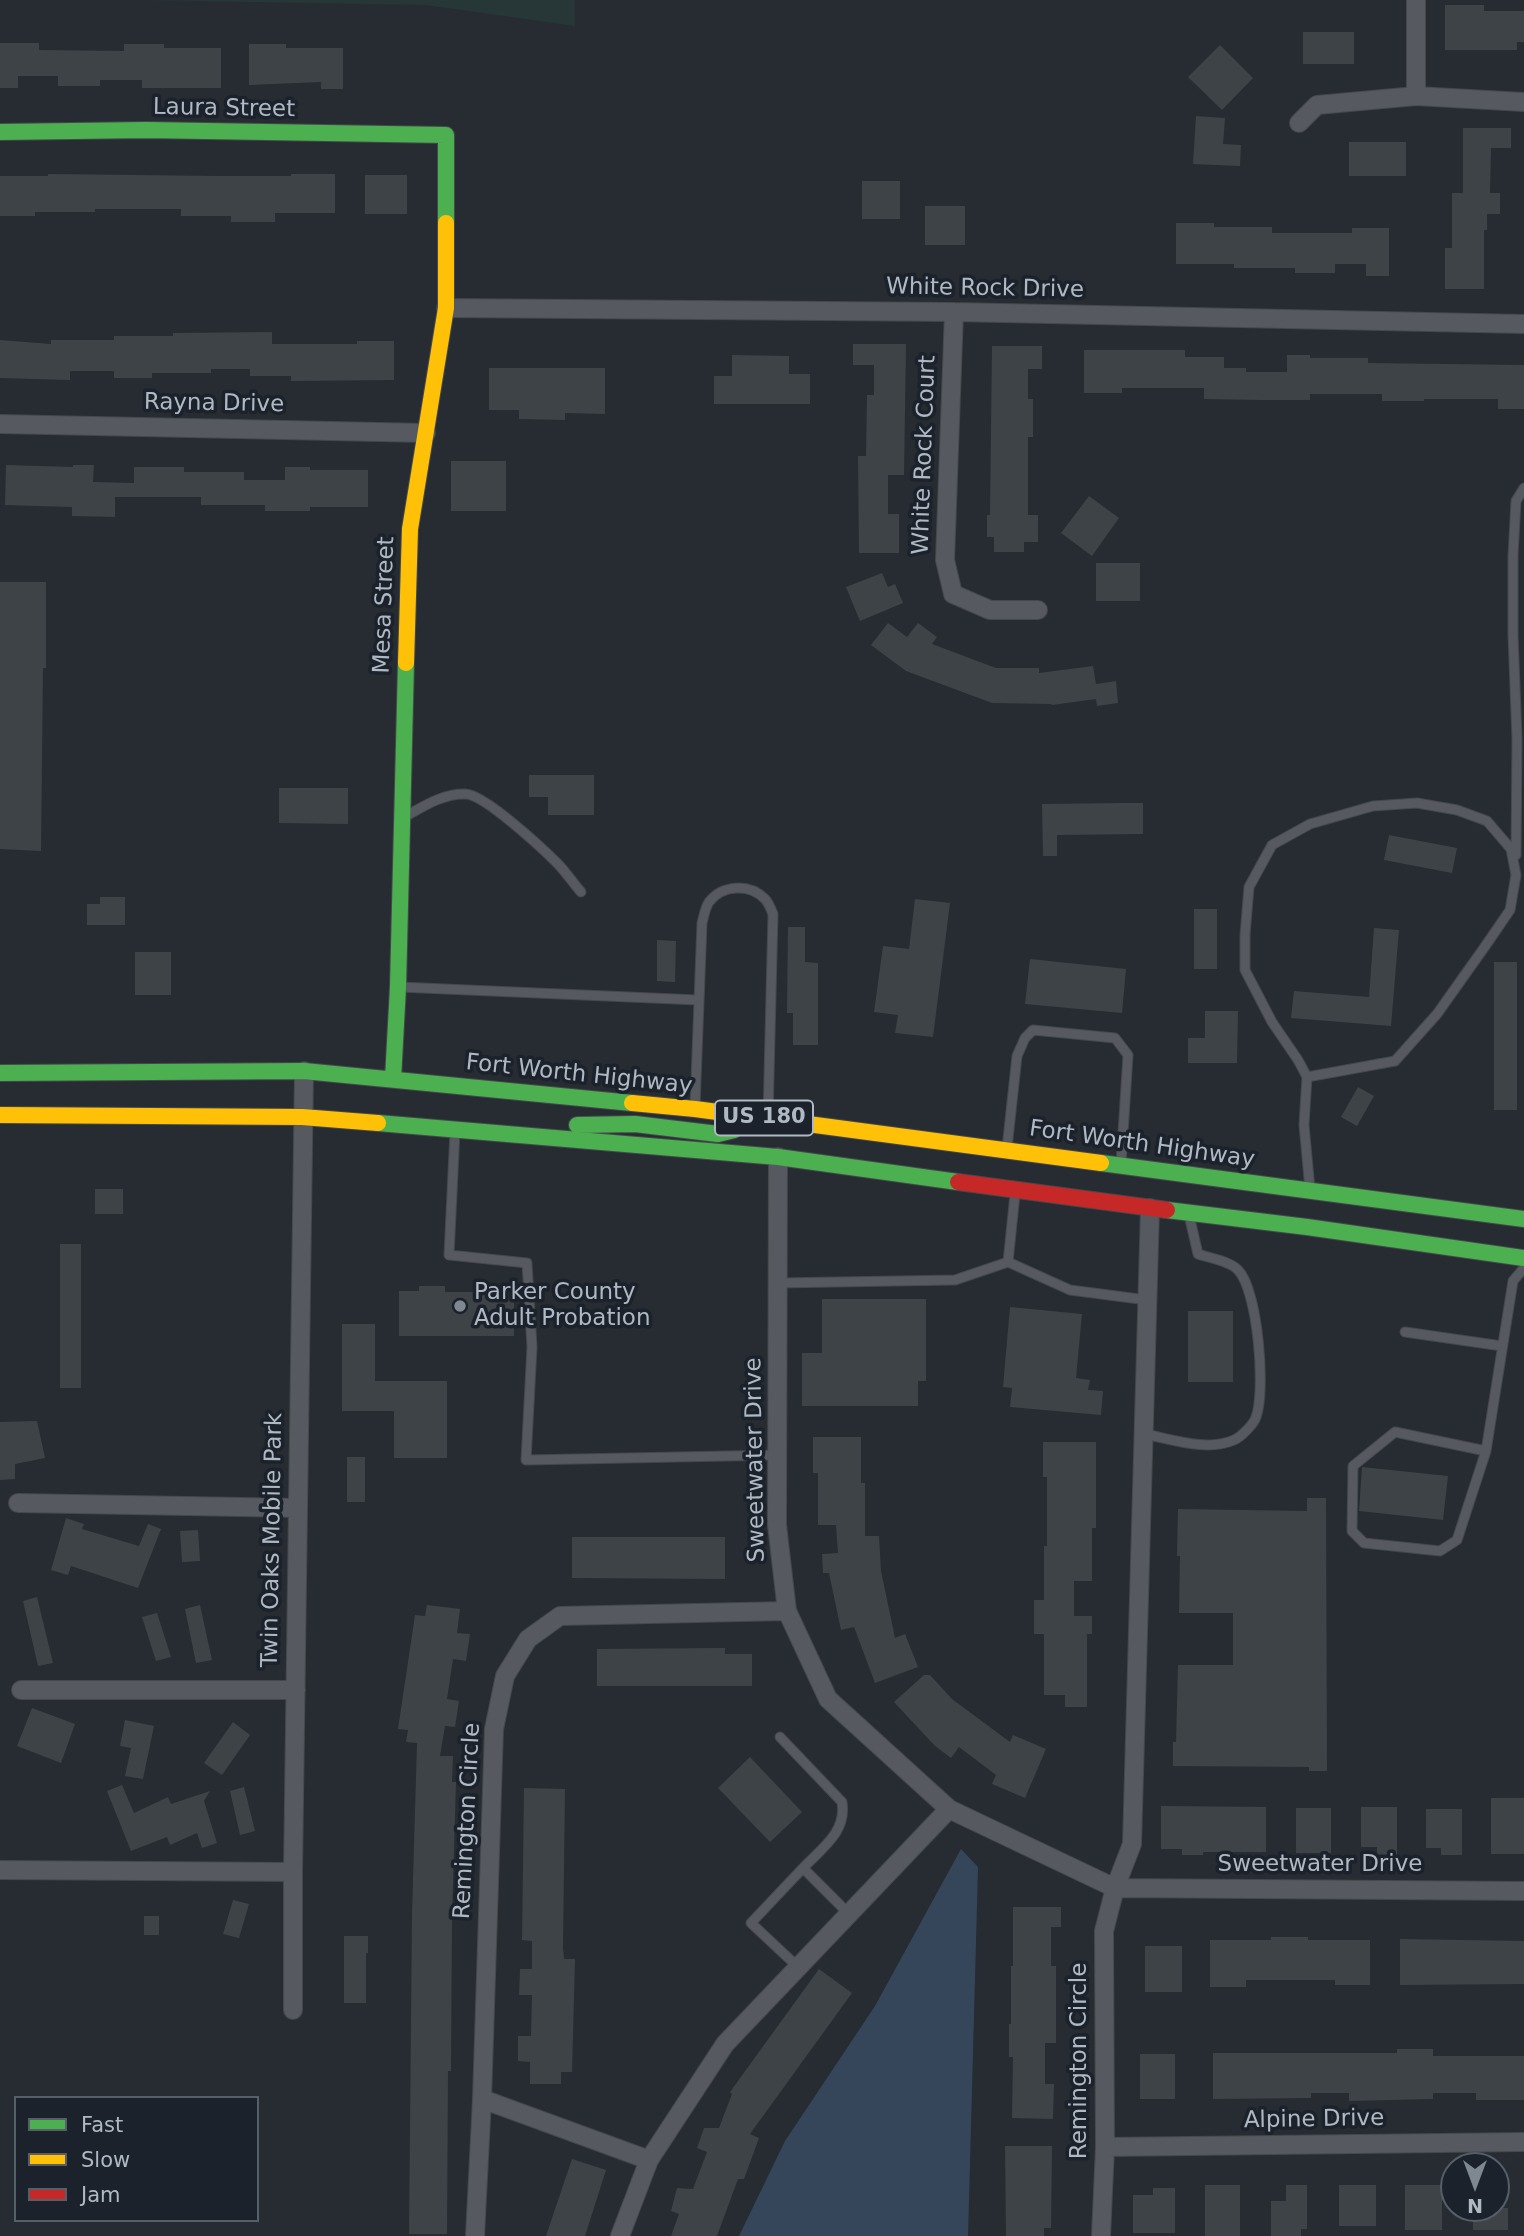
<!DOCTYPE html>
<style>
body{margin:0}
#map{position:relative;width:1524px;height:2236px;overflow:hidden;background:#262c32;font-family:"DejaVu Sans",sans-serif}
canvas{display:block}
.legend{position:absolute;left:14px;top:2096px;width:245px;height:126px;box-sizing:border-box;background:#1b222b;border:2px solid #565e68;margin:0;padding:9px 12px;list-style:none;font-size:21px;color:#afb8c3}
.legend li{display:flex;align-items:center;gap:14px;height:35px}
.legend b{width:35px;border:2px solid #565e68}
.north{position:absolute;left:1440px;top:2152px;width:70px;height:70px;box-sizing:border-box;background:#1b222b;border:2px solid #565e68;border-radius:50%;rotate:180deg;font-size:19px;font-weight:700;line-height:28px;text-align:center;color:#afb8c3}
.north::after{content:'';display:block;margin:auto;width:24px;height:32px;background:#7f8790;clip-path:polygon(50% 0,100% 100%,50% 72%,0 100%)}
</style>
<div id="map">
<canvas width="1524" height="2236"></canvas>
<ul class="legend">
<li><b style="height:9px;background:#4caf50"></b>Fast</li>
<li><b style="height:9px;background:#ffc107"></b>Slow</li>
<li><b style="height:9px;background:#c62828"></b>Jam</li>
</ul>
<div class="north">N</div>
</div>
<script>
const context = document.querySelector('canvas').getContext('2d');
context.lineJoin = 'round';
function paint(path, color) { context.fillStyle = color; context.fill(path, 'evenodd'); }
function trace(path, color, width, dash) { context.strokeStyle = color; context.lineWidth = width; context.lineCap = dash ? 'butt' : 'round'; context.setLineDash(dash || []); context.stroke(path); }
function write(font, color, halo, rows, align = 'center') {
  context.font = font + ' "DejaVu Sans",sans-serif'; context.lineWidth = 7; context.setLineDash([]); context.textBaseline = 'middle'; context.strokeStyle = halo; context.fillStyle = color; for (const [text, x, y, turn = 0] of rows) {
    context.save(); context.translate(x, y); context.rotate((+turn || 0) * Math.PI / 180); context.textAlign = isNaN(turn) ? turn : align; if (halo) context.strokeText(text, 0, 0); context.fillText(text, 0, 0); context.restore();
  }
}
paint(new Path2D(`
 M139,0H575V26L426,5Z`), '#273738');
paint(new Path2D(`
 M961,1849L978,1867L968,2236H739L785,2141L875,2006Z`), '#36465a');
paint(new Path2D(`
 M1445,5H1484V11H1524V42H1517V50H1445Z
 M1303,32H1354V64H1303Z
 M0,43H39V50L124,51V44H164V48H221V88H142V80H100V86H58V76H18V88H0Z
 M249,44H286V48H343V89H321V82L249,85Z
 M1220,45L1253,78L1222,110L1188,77Z
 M1196,116L1225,118L1223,144L1241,145L1240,166L1193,164Z
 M1463,128H1511V148H1491L1490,193H1500V214H1487V230H1484V289H1445V248H1452V193H1463Z
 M1349,142H1406V176H1349Z
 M48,174L218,176H291V174H335V213H275V222H231V216H181V209H95V212H35V216H0V176H48Z
 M365,175H407V214H365Z
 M862,181H900V219H862Z
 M925,206H965V245H925Z
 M1176,223H1214V227H1272V233H1352V228H1389V276H1366V264H1335V273H1295V268H1234V264H1176Z
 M272,332V344H357V341H394V380L291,381V376H250V369H211V373H152V378H114V371H70V380L0,378V340L51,344V340H114V336H173V333Z
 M853,344H906L904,475H888V514H899V553H859L858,456H866L867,395H874V365H853Z
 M992,346H1042V369H1028V399H1033V437H1028V515H1038V542H1024V552H994V537H987V515H990Z
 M1084,350H1185V357H1224V368H1246V372H1287V355H1310V358H1368V363L1524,365V409H1498V399H1424V401H1382V394H1310V400H1261L1204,399V388H1122V393H1084Z
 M732,355L789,356V374H810V404H714V376H732Z
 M489,368H605V414L565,413V420L519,419V410H489Z
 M451,461H506V511H451Z
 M6,465L73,467V465H94L93,482L134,483V467H184V472H244V480H285V467H310V470H368V507H310V511H265V505H201V497H115V517L72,516V507L5,505Z
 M1089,496L1119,518L1092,556L1061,533Z
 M1096,563H1140V601H1096Z
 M882,573L888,587L895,584L903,603L860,621L846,587Z
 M0,582H46V668H43L41,851L0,849Z
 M888,623L907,637L918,623L937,637L932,644L996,668H1039V673L1093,666L1096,684L1116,681L1118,703L1097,706L1096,699L1052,705L1051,704L992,703L906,671L871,645Z
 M529,775H594V815H548V797H529Z
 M279,788H348V824L279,823Z
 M1122,803H1143V834L1057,835V856H1043L1042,804Z
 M1389,835L1457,848L1452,873L1384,860Z
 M100,897H125V925H87V904H100Z
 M915,899L950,903L933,1037L895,1033L898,1015L874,1012L883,946L909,949Z
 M1194,909H1217V969H1194Z
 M788,927H805V962L818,963V1045H793V1013H787Z
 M1374,928L1399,930L1391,1026L1291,1018L1294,991L1369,997Z
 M657,940L676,941L675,982L657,981Z
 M135,952H171V995H135Z
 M1030,959L1126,969L1122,1013L1025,1004Z
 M1494,962H1517V1110H1494Z
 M1205,1011H1238L1237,1063H1188V1038H1205Z
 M1358,1087L1374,1096L1357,1126L1341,1117Z
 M95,1189H123V1214H95Z
 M60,1244H81V1388H60Z
 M475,1284H506V1292H514V1336H399V1291H419V1286H445V1292H475Z
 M822,1299H926V1381H918V1406H802V1353H822Z
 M1010,1307L1082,1314L1076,1378L1090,1380L1088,1390L1103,1391L1101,1415L1010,1407L1012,1388L1003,1387Z
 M1188,1311H1233V1382H1188Z
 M342,1324H375V1381H447V1458H394V1411H342Z
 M37,1421L45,1458L15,1464V1479L0,1480V1422Z
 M813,1437H861V1483H865V1536H879L881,1571L895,1638L905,1634L918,1667L875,1683L854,1627L841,1630L829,1573H823L822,1554L838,1553L836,1525H818V1473H813Z
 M1043,1442H1096V1528H1092V1581H1074V1616H1092V1634H1087V1707H1065V1695H1044V1634H1034V1600H1044V1546H1047V1477H1043Z
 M347,1457H365V1502H347Z
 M1362,1467L1448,1476L1443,1520L1359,1511Z
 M1307,1498H1326L1327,1771H1309V1767L1173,1766V1742H1176L1178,1665H1233V1613H1179L1180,1556H1177L1178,1509L1307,1511Z
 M66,1518L84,1524L82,1529L139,1546L148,1524L161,1529L138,1588L71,1566L68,1575L51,1570Z
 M198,1530L200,1561L182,1562L180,1531Z
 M572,1537H725V1579L572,1578Z
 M37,1597L53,1663L38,1666L23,1601Z
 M200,1605L212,1660L196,1663L185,1609Z
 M427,1605L460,1609L457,1633L470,1634L466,1661L453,1659L447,1699L459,1701L455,1727L445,1726L440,1756H453L452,1782H456L452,1918L451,2071H448L447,2234H409L412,1913L417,1743L406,1742L408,1730L398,1729L415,1615L425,1616Z
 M157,1613L171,1657L156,1661L142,1617Z
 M725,1648V1654H752V1686H597V1649Z
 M924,1675H930L952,1699L1010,1742L1013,1735L1046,1749L1025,1798L992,1784L996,1775L959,1747L951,1758L935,1746L894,1702Z
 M32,1708L75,1724L61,1763L17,1746Z
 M125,1720L154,1726L143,1779L125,1776L131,1748L120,1746Z
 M233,1722L250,1735L222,1775L204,1763Z
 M750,1757L802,1812L770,1842L718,1788Z
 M122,1785L134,1813L168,1797L171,1804L210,1791L204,1801L217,1843L202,1848L197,1833L170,1845L167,1837L131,1851L107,1791Z
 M244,1787L255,1831L240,1835L230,1791Z
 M524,1788L565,1789L563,1947L564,1959H575L572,2072H561V2084H530V2062L518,2061V2036H531L532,1995H519L520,1969H532V1941L522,1940Z
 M1491,1798H1524V1854H1491Z
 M1161,1806L1266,1807V1852H1203V1855H1182V1849H1161Z
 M1361,1807H1397V1855H1377V1847H1361Z
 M1296,1808H1331V1853H1296Z
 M1426,1809H1462V1855H1441V1848H1426Z
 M233,1900L249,1904L239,1938L223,1934Z
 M1013,1907H1061V1927H1051V1966H1056V2043H1045V2084H1054L1053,2119L1012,2118L1013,2057H1009V2024H1011V1966H1013Z
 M144,1916H159V1935H144Z
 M344,1936H368V1953H366V2003H344Z
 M1271,1937H1308V1940H1370V1985H1335V1980H1246V1987H1210V1940H1271Z
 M1400,1939L1524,1941V1984L1400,1985Z
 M1145,1946H1182V1992H1145Z
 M819,1969L852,1993L750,2134L759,2138L744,2179H738L717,2236H671L679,2214L671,2211L677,2188L693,2189L707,2152L697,2148L704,2128H719L732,2094L730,2092Z
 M1397,2049H1433V2056H1524V2100H1476V2093H1433V2099L1349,2101V2093H1311V2098L1213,2099V2053H1397Z
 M1140,2054H1175V2099H1140Z
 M1005,2146H1052L1051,2228H1044V2236H1006Z
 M572,2159L606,2170L585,2236H546Z
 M1205,2185H1240V2236H1205Z
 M1286,2185H1307V2229H1301V2236H1271V2201H1286Z
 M1339,2185H1376V2226H1339Z
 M1405,2185H1442V2230H1405Z
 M1153,2188H1175V2233H1133V2195H1153Z
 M1473,2208H1508V2230H1473Z`), '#3e4348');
const lane = new Path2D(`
 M406,816C424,806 444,793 466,794C485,795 542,848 557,863C566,872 573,883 581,892
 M1516,855L1517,739L1513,635V556L1516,501L1524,488
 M399,987L698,1000
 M1307,1077L1395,1061L1437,1014L1486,945L1510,910L1516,875L1511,849L1487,821L1457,810L1417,803L1373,806L1310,824L1272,845L1249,887L1245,935V970L1272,1022L1298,1060L1307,1077L1304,1125L1310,1189
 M695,1107L702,923C704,916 705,908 709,902C722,885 749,883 765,899C768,902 771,909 773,914L768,1117
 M455,1131L449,1255L527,1263L532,1347L526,1460L777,1455
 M1007,1148L1017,1056L1025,1038L1033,1030L1115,1038L1128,1055L1121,1164
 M1008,1262L1015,1194
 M778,1283L955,1280L1008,1262L1070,1290L1147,1300
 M1405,1332L1502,1346
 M1144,1434C1172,1439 1206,1452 1234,1440C1241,1437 1254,1424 1256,1417C1266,1391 1258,1290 1238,1270C1230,1261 1209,1258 1198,1254L1189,1215
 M1486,1451L1395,1432L1353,1466L1352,1531L1364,1543L1440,1551L1457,1540L1486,1451L1513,1281L1524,1268
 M780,1737L842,1802C847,1832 822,1848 803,1868L849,1914
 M798,1967L751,1923L803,1868`);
const street = new Path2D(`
 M1416,96V0
 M1299,123L1317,105L1416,96L1524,102
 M446,308L954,312L1524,324
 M954,312L945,560L953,594L990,610H1038
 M0,424L426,433
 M778,1157L777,1525L787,1611L828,1699L949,1809L1115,1888L1524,1891
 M18,1503L298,1508
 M21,1690H296
 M0,1870L293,1872
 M293,2010V1872L304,1071
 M482,2099L649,2160
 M1105,2147L1524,2142
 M475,2236L482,2099L494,1729L505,1676L528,1639L560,1616L787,1611
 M620,2236L649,2160L725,2044L949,1809
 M1101,2236L1105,2147L1104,1931L1115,1888L1132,1844L1150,1208`);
const fast = new Path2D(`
 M0,132L146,130L446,135V223
 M0,1073L304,1071L632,1103
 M393,1079L398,987L406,663
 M378,1123L778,1157L958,1182
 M577,1125L635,1124L718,1134L734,1130L749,1116
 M1101,1163L1524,1219
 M1167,1210L1307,1227L1524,1258`);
const slow = new Path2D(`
 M406,663L410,529L446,308V223
 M632,1103L695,1109L1101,1163
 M0,1115L302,1117L378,1123`);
const jam = new Path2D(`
 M958,1182L1167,1210`);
trace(lane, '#44484c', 11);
trace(street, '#44484c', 20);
trace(fast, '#44484c', 18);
trace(slow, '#44484c', 18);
trace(jam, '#44484c', 18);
trace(lane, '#565a60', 9);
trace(street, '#565a60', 18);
trace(fast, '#4caf50', 16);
trace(slow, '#ffc107', 16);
trace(jam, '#c62828', 16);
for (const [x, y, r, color] of [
 [460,1306,7,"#7f8790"]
]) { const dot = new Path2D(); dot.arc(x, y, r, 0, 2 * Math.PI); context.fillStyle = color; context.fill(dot); trace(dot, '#1b222b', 2.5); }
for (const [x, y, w] of [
 [764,1118,98]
]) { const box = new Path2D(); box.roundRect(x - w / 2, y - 17.5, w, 35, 5); context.fillStyle = '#1b222b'; context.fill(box); trace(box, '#afb8c3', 2); }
write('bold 21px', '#afb8c3', null, [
 ["US 180",764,1118]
]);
write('23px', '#afb8c3', '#1b222b', [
 ["Laura Street",224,109,1],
 ["White Rock Drive",985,289,1],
 ["Rayna Drive",214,404,1],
 ["White Rock Court",925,455,-88],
 ["Mesa Street",385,605,-88],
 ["Fort Worth Highway",579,1075,6],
 ["Fort Worth Highway",1142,1145,8],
 ["Sweetwater Drive",756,1460,-91],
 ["Twin Oaks Mobile Park",273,1540,-89],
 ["Remington Circle",468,1821,-87],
 ["Sweetwater Drive",1320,1865],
 ["Remington Circle",1080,2061,-90],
 ["Alpine Drive",1314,2120,-1]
]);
write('23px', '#afb8c3', '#1b222b', [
 ["Parker County",474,1293],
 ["Adult Probation",474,1319]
], 'left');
</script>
